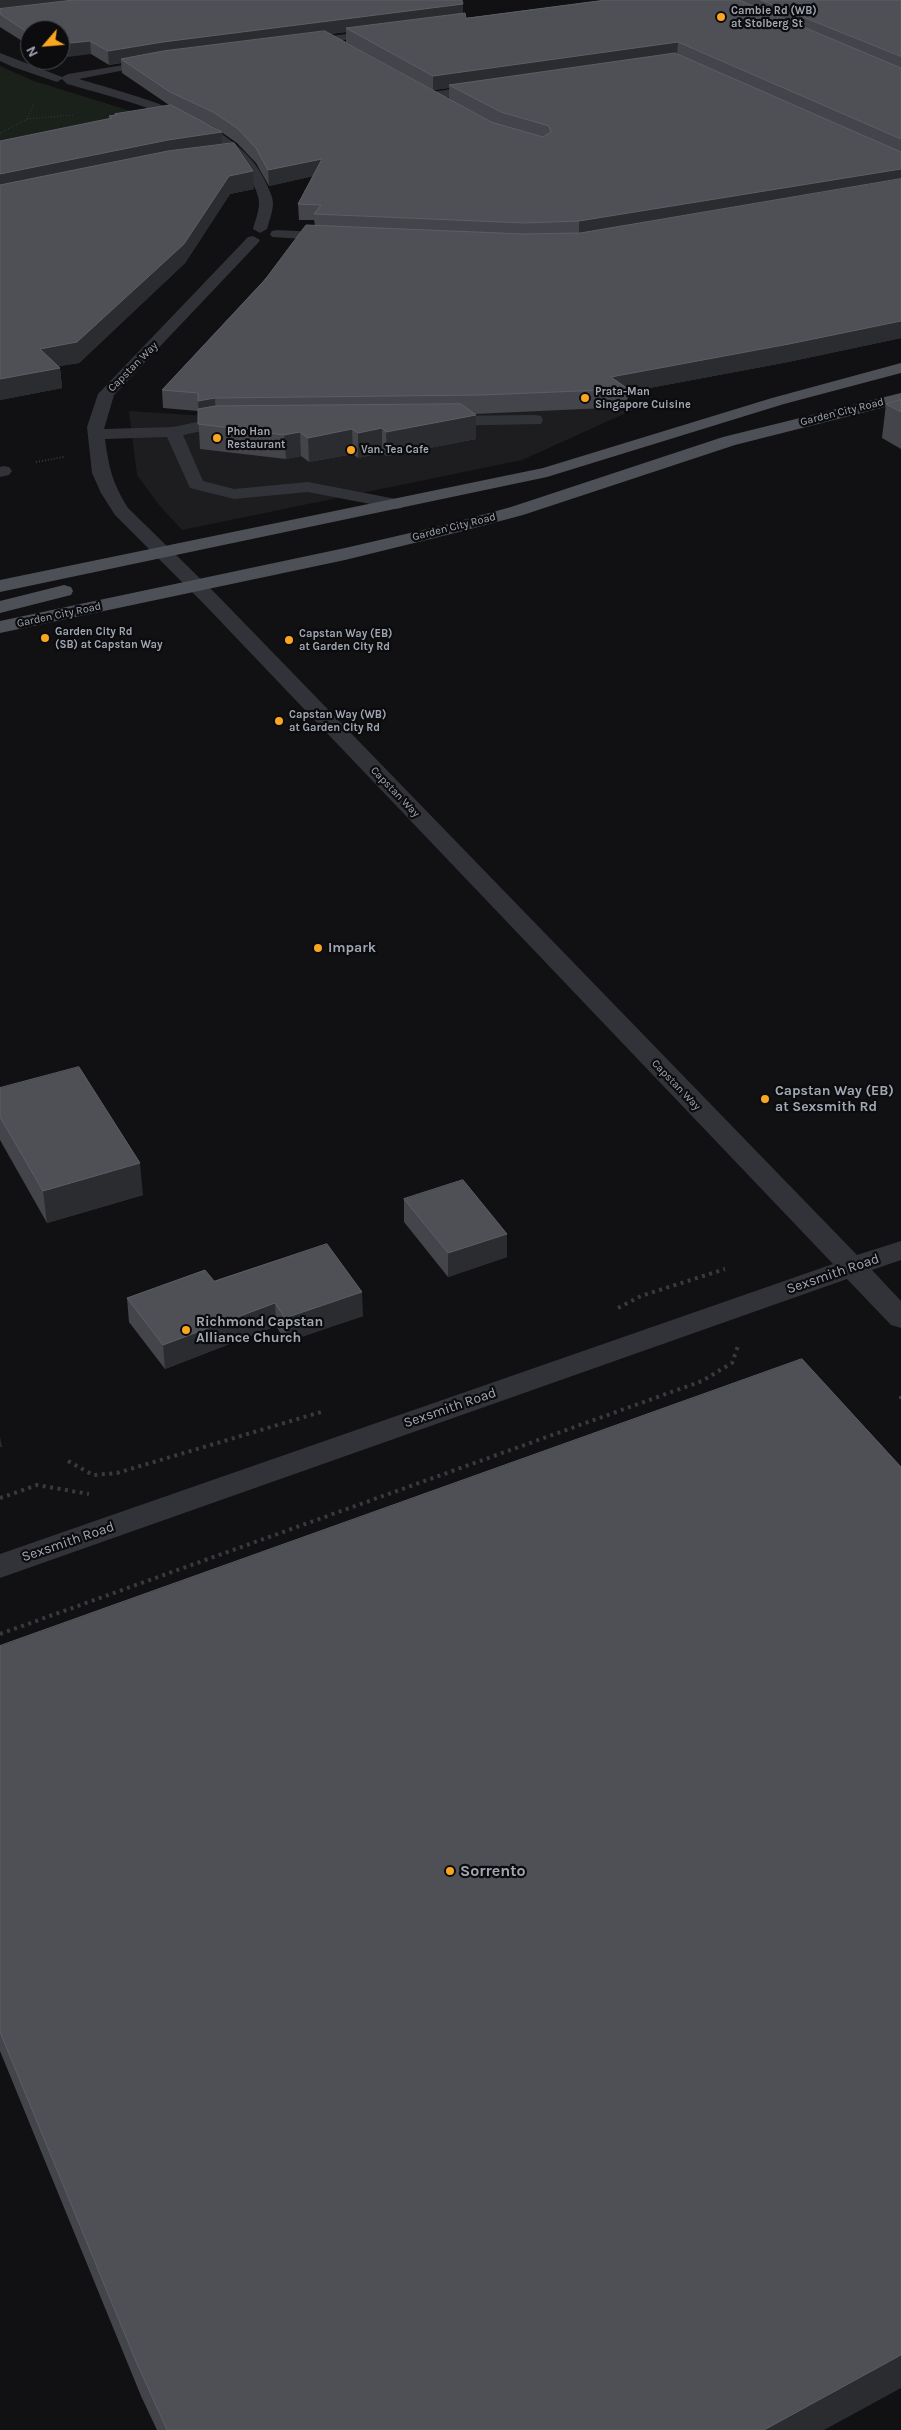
<!DOCTYPE html>
<style>
body{margin:0}
#map{position:relative;width:901px;height:2430px;overflow:hidden;background:#111113;font-family:Karla,sans-serif}
canvas{display:block}
.north{position:absolute;left:20px;top:20px;width:50px;height:50px;box-sizing:border-box;background:#0c0c0e;border:1px solid #484a50;border-radius:50%;rotate:243deg;font-size:14px;font-weight:700;line-height:20px;text-align:center;color:#a1a8b4}
.north::after{content:'';display:block;margin:auto;width:18px;height:22px;background:#fba621;clip-path:polygon(50% 0,100% 100%,50% 72%,0 100%)}
</style>
<div id="map">
<canvas width="901" height="2430"></canvas>
<div class="north">N</div>
</div>
<script>
const context = document.querySelector('canvas').getContext('2d');
context.lineJoin = 'round';
function paint(path, color) { context.fillStyle = color; context.fill(path, 'evenodd'); }
function trace(path, color, width, dash) { context.strokeStyle = color; context.lineWidth = width; context.lineCap = dash ? 'butt' : 'round'; context.setLineDash(dash || []); context.stroke(path); }
function write(font, color, halo, rows, align = 'center') {
  context.font = font + ' Karla,sans-serif'; context.lineWidth = 4.5; context.setLineDash([]); context.textBaseline = 'middle'; context.strokeStyle = halo; context.fillStyle = color; for (const [text, x, y, turn = 0] of rows) {
    context.save(); context.translate(x, y); context.rotate((+turn || 0) * Math.PI / 180); context.textAlign = isNaN(turn) ? turn : align; if (halo) context.strokeText(text, 0, 0); context.fillText(text, 0, 0); context.restore();
  }
}
paint(new Path2D(`
 M625,400L637,408L522,460L182,530L159,505L137,475L129,411L285,421Z`), '#1d1d20');
paint(new Path2D(`
 M0,66L34,81L150,117L0,151Z`), '#19211a');
trace(new Path2D(`
 M27,119L73,115
 M0,133L27,119L33,106L32,103`), '#383a3f', 1, [1, 2]);
trace(new Path2D(`
 M36,462L64,457`), '#383a3f', 2, [1, 2]);
trace(new Path2D(`
 M618,1308L641,1296L725,1269
 M901,1396V1401
 M68,1461L93,1475L117,1473L321,1412
 M0,1498L37,1485L89,1494
 M0,1634L702,1381L732,1363L738,1346`), '#383a3f', 4, [3, 4.5]);
paint(new Path2D(`
 M383,29L387,30V34L302,46L296,43L302,40Z
 M0,53L62,77L68,74L161,59V63L79,79C138,97 242,121 267,185C269,190 273,197 273,203C273,212 269,221 267,229L260,233L253,229C255,221 259,212 259,203C259,198 257,193 255,188C231,124 126,101 67,84L62,79L57,82L13,67L0,61Z
 M486,84L490,85L492,88L490,91L432,100L426,96L432,92Z
 M277,230L336,233L343,237L336,241L272,237L270,234L272,231Z
 M253,236L260,240L258,243L114,395L104,429L173,427L216,418L242,419L244,423L242,427L216,428L183,435L203,481L234,489L308,482L396,499L402,500L405,504L402,508L396,509L308,492L234,499L190,488L167,437L105,439C109,468 112,482 128,508L218,596L857,1255L901,1241V1260L872,1270L901,1301V1328L891,1325L847,1279L0,1578V1554L833,1264L204,604L115,515L101,493L92,473L87,427L98,394L248,237Z
 M535,415L541,416L543,420L541,424L439,426L433,425L431,421L433,417L439,416Z
 M3,466L9,467L12,471L9,475L0,477V467Z`), '#323338');
paint(new Path2D(`
 M901,363V373L784,404L547,477L0,592V580L543,468L772,398Z
 M901,393V403L735,445L523,515L459,532L345,560L0,633V621L345,548L449,524L511,507L723,437Z
 M64,585L71,587L73,591L71,595L0,613V601Z`), '#4e5057');
paint(new Path2D(`
 M0,0L463,4V13L466,18L606,0H901V338L788,362L628,392L627,407L474,414L476,439L387,456L382,453L358,458L353,454L309,462L301,456L286,459L200,449L198,411L163,408L162,390L315,225L314,220H299L298,204L313,176L269,186L256,163L237,143L214,127L199,120L222,132L223,144L254,189L230,194L185,263L79,363L59,366L60,368L62,388L0,400V141L109,119V116L115,115V114L169,105L122,73L121,63L109,65L91,54L60,30H30V46L0,27ZM346,32V42L433,90L449,88V99L330,34Z
 M901,400V449L882,438L886,404Z
 M0,1088L143,1195L47,1223L0,1140Z
 M404,1199L507,1257L448,1277L404,1222Z
 M214,1281L363,1316L286,1342L276,1326L165,1369L129,1322L127,1298Z
 M0,1646L824,2430H157L141,2396L0,2051Z`), '#44454b');
paint(new Path2D(`
 M0,0H99L0,12Z
 M463,4V16L346,28V32L164,55L121,59V63L109,65L108,51L163,42Z
 M90,41L91,54L60,58V44Z
 M678,42L677,56L449,85V88L433,90V76Z
 M222,132L223,150L0,192V174L168,140Z
 M322,159L323,174L269,186L268,170Z
 M901,169V184L579,237V221Z
 M253,171L254,189L230,194L185,263L79,363L42,369L40,349L229,176Z
 M901,321V338L788,362L628,392V389L611,377Z
 M60,368L62,388L0,400V379Z
 M215,398L216,416L199,420L198,401Z
 M476,415V439L387,456L386,432Z
 M382,428V453L358,458V433Z
 M352,429L353,454L309,462L308,438Z
 M300,432L301,456L286,459L284,435Z
 M140,1163L143,1195L47,1223L43,1191Z
 M507,1234V1257L448,1277V1253Z
 M362,1292L363,1316L286,1342L285,1318Z
 M275,1303L276,1326L165,1369L163,1345Z
 M0,1437L2,1447H0Z
 M901,2355V2388L824,2430H764Z`), '#2b2c30');
const building = new Path2D(`
 M74,0H462L463,4L163,42L108,51L90,41L60,44V30H30V34L0,14V9Z
 M606,0H739L901,68V139L678,42L433,76L346,28L465,13L466,18Z
 M761,0H901V56Z
 M325,31L491,122L543,137L551,132L549,126L501,112L449,85L675,53L901,152V169L579,221L524,223L314,214L321,205L298,204L322,159L268,170L256,148L237,128L213,112L170,92L121,59L163,51Z
 M171,105L222,132L168,140L0,174V141L112,118L109,116L117,115L115,114Z
 M234,143L253,171L229,176L184,244L77,342L40,349L60,368L0,379V185L168,151Z
 M901,179V321L789,344L611,377L628,389L482,395L215,398L198,401V393L162,390L264,281L306,225L524,234L580,233Z
 M901,400V412L886,404Z
 M461,404L476,415L386,432L382,428L358,433L352,429L308,438L300,432L284,435L198,424V409L215,406Z
 M79,1067L140,1163L43,1191L0,1117V1088Z
 M463,1180L507,1234L448,1253L404,1199Z
 M327,1244L362,1292L285,1318L275,1303L163,1345L127,1298L205,1270L214,1281Z
 M802,1359L901,1467V2355L764,2430H167L135,2359L0,2032V1646Z`);
paint(building, '#4e5056');
trace(building, '#5b5e65', 1);
for (const [x, y, r, color] of [
 [721,17,5,"#fba621"],
 [585,398,5,"#fba621"],
 [217,438,5,"#fba621"],
 [351,450,5,"#fba621"],
 [45,638,5,"#fba621"],
 [289,640,5,"#fba621"],
 [279,721,5,"#fba621"],
 [318,948,5,"#fba621"],
 [765,1099,5,"#fba621"],
 [186,1330,5,"#fba621"],
 [450,1871,5,"#fba621"]
]) { const dot = new Path2D(); dot.arc(x, y, r, 0, 2 * Math.PI); context.fillStyle = color; context.fill(dot); trace(dot, '#0c0c0e', 2); }
write('bold 11px', '#a1a8b4', '#0c0c0e', [
 ["Cambie Rd (WB)",731,11],
 ["at Stolberg St",731,24],
 ["Prata-Man",595,392],
 ["Singapore Cuisine",595,405],
 ["Pho Han",227,432],
 ["Restaurant",227,445],
 ["Van. Tea Cafe",361,450],
 ["Garden City Rd",55,632],
 ["(SB) at Capstan Way",55,645],
 ["Capstan Way (EB)",299,634],
 ["at Garden City Rd",299,647],
 ["Capstan Way (WB)",289,715],
 ["at Garden City Rd",289,728]
], 'left');
write('11px', '#a1a8b4', '#0c0c0e', [
 ["Capstan Way",133,367,-45],
 ["Garden City Road",842,412,-14],
 ["Garden City Road",454,527,-14],
 ["Garden City Road",59,615,-12],
 ["Capstan Way",395,792,46],
 ["Capstan Way",676,1085,46]
]);
write('bold 14px', '#a1a8b4', '#0c0c0e', [
 ["Impark",328,948],
 ["Capstan Way (EB)",775,1091],
 ["at Sexsmith Rd",775,1107],
 ["Richmond Capstan",196,1322],
 ["Alliance Church",196,1338]
], 'left');
write('14px', '#a1a8b4', '#0c0c0e', [
 ["Sexsmith Road",833,1274,-19],
 ["Sexsmith Road",450,1408,-19],
 ["Sexsmith Road",68,1542,-19]
]);
write('bold 16px', '#a1a8b4', '#0c0c0e', [
 ["Sorrento",460,1871]
], 'left');
</script>
